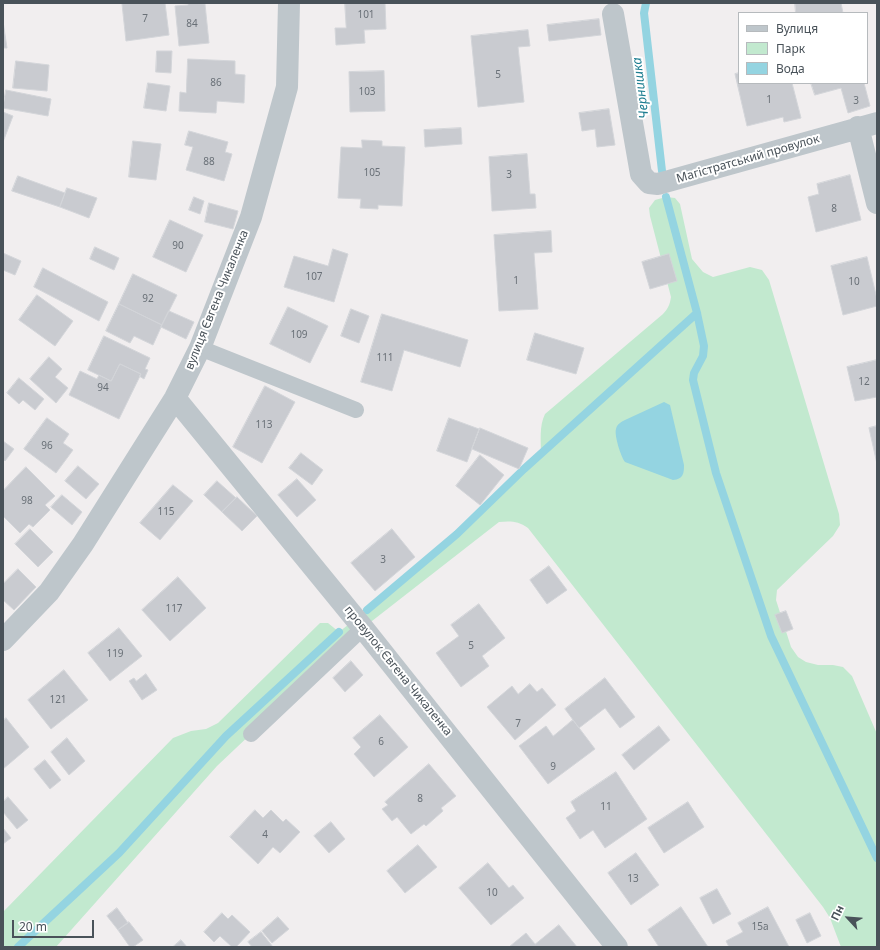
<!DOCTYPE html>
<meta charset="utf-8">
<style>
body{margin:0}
#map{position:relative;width:880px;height:950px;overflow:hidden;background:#f1eeef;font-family:"Noto Sans",sans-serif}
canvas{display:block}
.frame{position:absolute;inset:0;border:4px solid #495259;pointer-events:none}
.legend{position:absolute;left:738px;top:12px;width:130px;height:72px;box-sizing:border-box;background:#fff;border:1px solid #b6babd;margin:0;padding:5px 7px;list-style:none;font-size:12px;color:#495259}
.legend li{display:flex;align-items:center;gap:8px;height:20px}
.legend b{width:20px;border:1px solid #b6babd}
.north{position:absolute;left:828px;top:898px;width:40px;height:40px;-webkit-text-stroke:3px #fff;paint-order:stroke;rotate:296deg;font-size:11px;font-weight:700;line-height:16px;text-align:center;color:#495259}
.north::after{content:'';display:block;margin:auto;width:14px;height:18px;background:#495259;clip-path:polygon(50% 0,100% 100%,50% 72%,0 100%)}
.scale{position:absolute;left:12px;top:920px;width:82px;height:18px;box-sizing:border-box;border:2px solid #495259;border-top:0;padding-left:5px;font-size:12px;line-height:14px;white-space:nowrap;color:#495259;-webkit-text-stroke:3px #fff;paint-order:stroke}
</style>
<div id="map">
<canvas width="880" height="950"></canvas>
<div class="frame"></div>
<ul class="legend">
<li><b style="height:5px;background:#bec6cb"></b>Вулиця</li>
<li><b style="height:11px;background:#c2e9cf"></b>Парк</li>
<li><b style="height:11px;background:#94d4e1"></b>Вода</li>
</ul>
<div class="north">Пн</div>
<div class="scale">20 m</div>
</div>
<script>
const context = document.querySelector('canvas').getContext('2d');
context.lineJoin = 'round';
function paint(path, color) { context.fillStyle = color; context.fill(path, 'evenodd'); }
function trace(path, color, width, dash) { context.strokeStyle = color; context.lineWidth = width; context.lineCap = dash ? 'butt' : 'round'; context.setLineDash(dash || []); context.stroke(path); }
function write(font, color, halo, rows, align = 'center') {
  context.font = font + ' "Noto Sans",sans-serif'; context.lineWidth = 4; context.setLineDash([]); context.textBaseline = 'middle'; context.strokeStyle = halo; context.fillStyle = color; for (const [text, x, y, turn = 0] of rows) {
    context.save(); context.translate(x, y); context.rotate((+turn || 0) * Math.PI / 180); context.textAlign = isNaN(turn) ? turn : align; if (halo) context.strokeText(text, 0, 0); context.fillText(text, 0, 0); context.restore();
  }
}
paint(new Path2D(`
 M666,197L675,198L680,204L692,259L703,272L713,277L750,267L762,270L769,280L839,514L840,525L833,536L777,590L776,600L791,647L798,657L806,662L818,665H833L843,667L852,676L877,734V947H841L830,918L823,907L528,528C518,521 511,521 499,522L363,628L217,766L56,947H3V912L173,738L191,731L206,729L218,723L320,623H328L339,632L367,610L541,454C541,441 539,426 545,414L663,314C668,309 670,304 671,297L650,216L649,208L655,200Z`), '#c2e9cf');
paint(new Path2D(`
 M664,402L670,405L684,465C684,474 683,479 673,480L625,462C621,457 614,435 616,429C617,424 621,422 625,420Z`), '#94d4e1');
trace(new Path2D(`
 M646,3L644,13L662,171
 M666,197L697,313L704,346L703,356L694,373L693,380L716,473L771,636L877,858
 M367,610L457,534L524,469L697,313
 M18,947L119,853L226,736L339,632`), '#94d4e1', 8);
const building = new Path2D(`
 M128,3H165L169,35L126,41L122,4Z
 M188,3L205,4L209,43L179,46L175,6L188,5Z
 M345,3H385L386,29L364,30L365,43L336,45L335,28H346Z
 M795,3H841L843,13H796Z
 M599,19L601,35L549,41L547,25Z
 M3,21L7,48H3Z
 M528,30L530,46L518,47L524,102L478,107L471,36Z
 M157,51H172L171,73L156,72Z
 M188,59L235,61V74L245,75L244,103L217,101L216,113L179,111L180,92L186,93Z
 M16,61L49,65L47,91L13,88Z
 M384,71L385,111L350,112L349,72Z
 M739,73V83H792L801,118L784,122L783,117L747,126L735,74Z
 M148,83L170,86L166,111L144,108Z
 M811,83H864L870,106L848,113L841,88L815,95Z
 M6,90L51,99L48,116L3,108Z
 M609,109L615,145L597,147L595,129L582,131L579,113Z
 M3,112L13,116L3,142Z
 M461,128L462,144L425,147L424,130Z
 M189,131L228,142L225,152L232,154L224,181L186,170L193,147L185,145Z
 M362,140L382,141V146L405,147L402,206L378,205V209L360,208L361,199L338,198L341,147L362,148Z
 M133,141L161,144L156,180L129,177Z
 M527,154L530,194H535L536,208L492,211L489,157Z
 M850,175L861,220L816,232L808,197L819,194L817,184Z
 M18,176L65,193L60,207L12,191Z
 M67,188L97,198L89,218L60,207Z
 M194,197L204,201L200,214L189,210Z
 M209,203L238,211L233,229L205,222Z
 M170,220L203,235L186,272L153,257Z
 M551,231L552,252L534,253L538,309L499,311L494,235Z
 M95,247L119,258L114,270L90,259Z
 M333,249L348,254L334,302L284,287L294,256L328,266Z
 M3,253L21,261L15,275L3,270Z
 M669,254L677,281L650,289L642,262Z
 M867,257L877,299V306L843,315L831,266Z
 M43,268L108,302L99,321L34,287Z
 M133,274L177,295L162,325L119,304Z
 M37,295L73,321L55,346L19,320Z
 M119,304L162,325L153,345L134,336L130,343L106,331Z
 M288,307L328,326L310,363L270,344Z
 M351,309L369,316L359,343L341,336Z
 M169,311L194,322L186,339L161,327Z
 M382,314L468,340L460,367L404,350L392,391L361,382Z
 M535,333L584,348L576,374L527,360Z
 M104,336L150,358L145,369L148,370L144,379L139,376L141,374L120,364L111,381L88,370Z
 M49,357L62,369L55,377L68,388L56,403L30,379Z
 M877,360V397L855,401L847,367Z
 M120,364L141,374L119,419L69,395L80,371L97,379L99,375L111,381Z
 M19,378L44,399L35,410L23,400L19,404L7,393Z
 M265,386L295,402L262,463L233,447Z
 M47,418L69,434L63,443L73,450L56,473L24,449Z
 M449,418L479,429L467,462L437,451Z
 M877,426V464L869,428Z
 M480,428L528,448L519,469L472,449Z
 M3,441L14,449L5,461L3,459Z
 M301,453L323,470L312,485L289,468Z
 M480,455L504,475L480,505L456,486Z
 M78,466L99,484L86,499L65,481Z
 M26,467L55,496L45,505L50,510L33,527L29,524L20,533L3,516V491Z
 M297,479L316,500L297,517L278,495Z
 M217,481L236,498L222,512L204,495Z
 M173,485L193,501L160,540L140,523Z
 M62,495L82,512L72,525L51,507Z
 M237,497L257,516L242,531L222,512Z
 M30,529L53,552L38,567L15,544Z
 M392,529L415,557L375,591L351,563Z
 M549,566L567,590L547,604L530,580Z
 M18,569L36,587L14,610L3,600V584Z
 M178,577L206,608L170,641L142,610Z
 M479,604L505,638L482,656L489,666L461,687L436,653L459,636L451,625Z
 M786,611L793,629L782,633L775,615Z
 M119,628L142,656L110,681L88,653Z
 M351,661L363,675L345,692L333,678Z
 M64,670L88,700L51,729L28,700Z
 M146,674L157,690L142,700L129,681L134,678L136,681Z
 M605,678L635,717L620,728L605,708L579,728L565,709Z
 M530,684L537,692L542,688L556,705L515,740L487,707L512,686L518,694Z
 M380,715L408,747L374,777L354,754L361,747L353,738Z
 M6,718L29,747L3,769V721Z
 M573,720L595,749L548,784L519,746L546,726L553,736Z
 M659,726L670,740L634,770L622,755Z
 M67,738L85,761L69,775L51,752Z
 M45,760L61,780L50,789L34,769Z
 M429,764L456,796L441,808L443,811L426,826L424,824L411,834L397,817L392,821L382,809L388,805L385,802Z
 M616,772L647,819L605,848L593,830L580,839L566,818L576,811L571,802Z
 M8,797L28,820L17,829L3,812V802Z
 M688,802L704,827L664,853L648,828Z
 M255,810L263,818L271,810L283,822L286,819L300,832L280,853L273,847L258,864L230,837Z
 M331,822L345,839L329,853L314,836Z
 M3,828L11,838L3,844Z
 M418,845L437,867L405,893L387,871Z
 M636,853L659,885L631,905L608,873Z
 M488,863L509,888L513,885L524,898L491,925L459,888Z
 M717,889L731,914L713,924L700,898Z
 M681,907L708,947H659L648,930Z
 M768,907L789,947H729L726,941L743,932L738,923Z
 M117,908L128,923L118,930L107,916Z
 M222,913L228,919L232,915L250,932L236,947H232L220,936L214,942L204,932Z
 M810,913L821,936L807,943L796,920Z
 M278,917L289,929L272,943L262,931Z
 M129,922L143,940L133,947H130L118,930Z
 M559,925L577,947H509L526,933L535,944Z
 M261,932L273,947H252L248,942Z
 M181,940L187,947H173Z`);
paint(building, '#c9cbd0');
trace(building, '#d3d5d9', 1);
trace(new Path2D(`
 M200,348L356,410
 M251,734L363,628`), '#bec6cb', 16);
trace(new Path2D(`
 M613,14L641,174L649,183L658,184L877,123
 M858,127L877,203
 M175,398L363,628L617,947
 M3,640L49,592L83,544L175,398L200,348L251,217L287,87L289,3`), '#bec6cb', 22);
write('10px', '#697077', null, [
 ["101",366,15],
 ["7",145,19],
 ["84",192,24],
 ["5",498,75],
 ["86",216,83],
 ["103",367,92],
 ["1",769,100],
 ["3",856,101],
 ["88",209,162],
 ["105",372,173],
 ["3",509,175],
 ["8",834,209],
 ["90",178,246],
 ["107",314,277],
 ["1",516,281],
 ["10",854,282],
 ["92",148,299],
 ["109",299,335],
 ["111",385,358],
 ["12",864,382],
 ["94",103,388],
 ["113",264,425],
 ["96",47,446],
 ["98",27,501],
 ["115",166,512],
 ["3",383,560],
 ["117",174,609],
 ["5",471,646],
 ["119",115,654],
 ["121",58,700],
 ["7",518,724],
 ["6",381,742],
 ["9",553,767],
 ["8",420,799],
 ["11",606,807],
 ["4",265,835],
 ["13",633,879],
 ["10",492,893],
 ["15а",760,927]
]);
write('12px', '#495259', '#fff', [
 ["Магістратський провулок",748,159,-16],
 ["вулиця Євгена Чикаленка",217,300,-68],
 ["провулок Євгена Чикаленка",398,671,51]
]);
write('italic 13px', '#1d7d90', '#fff', [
 ["Чернишка",641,88,-97]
]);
</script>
